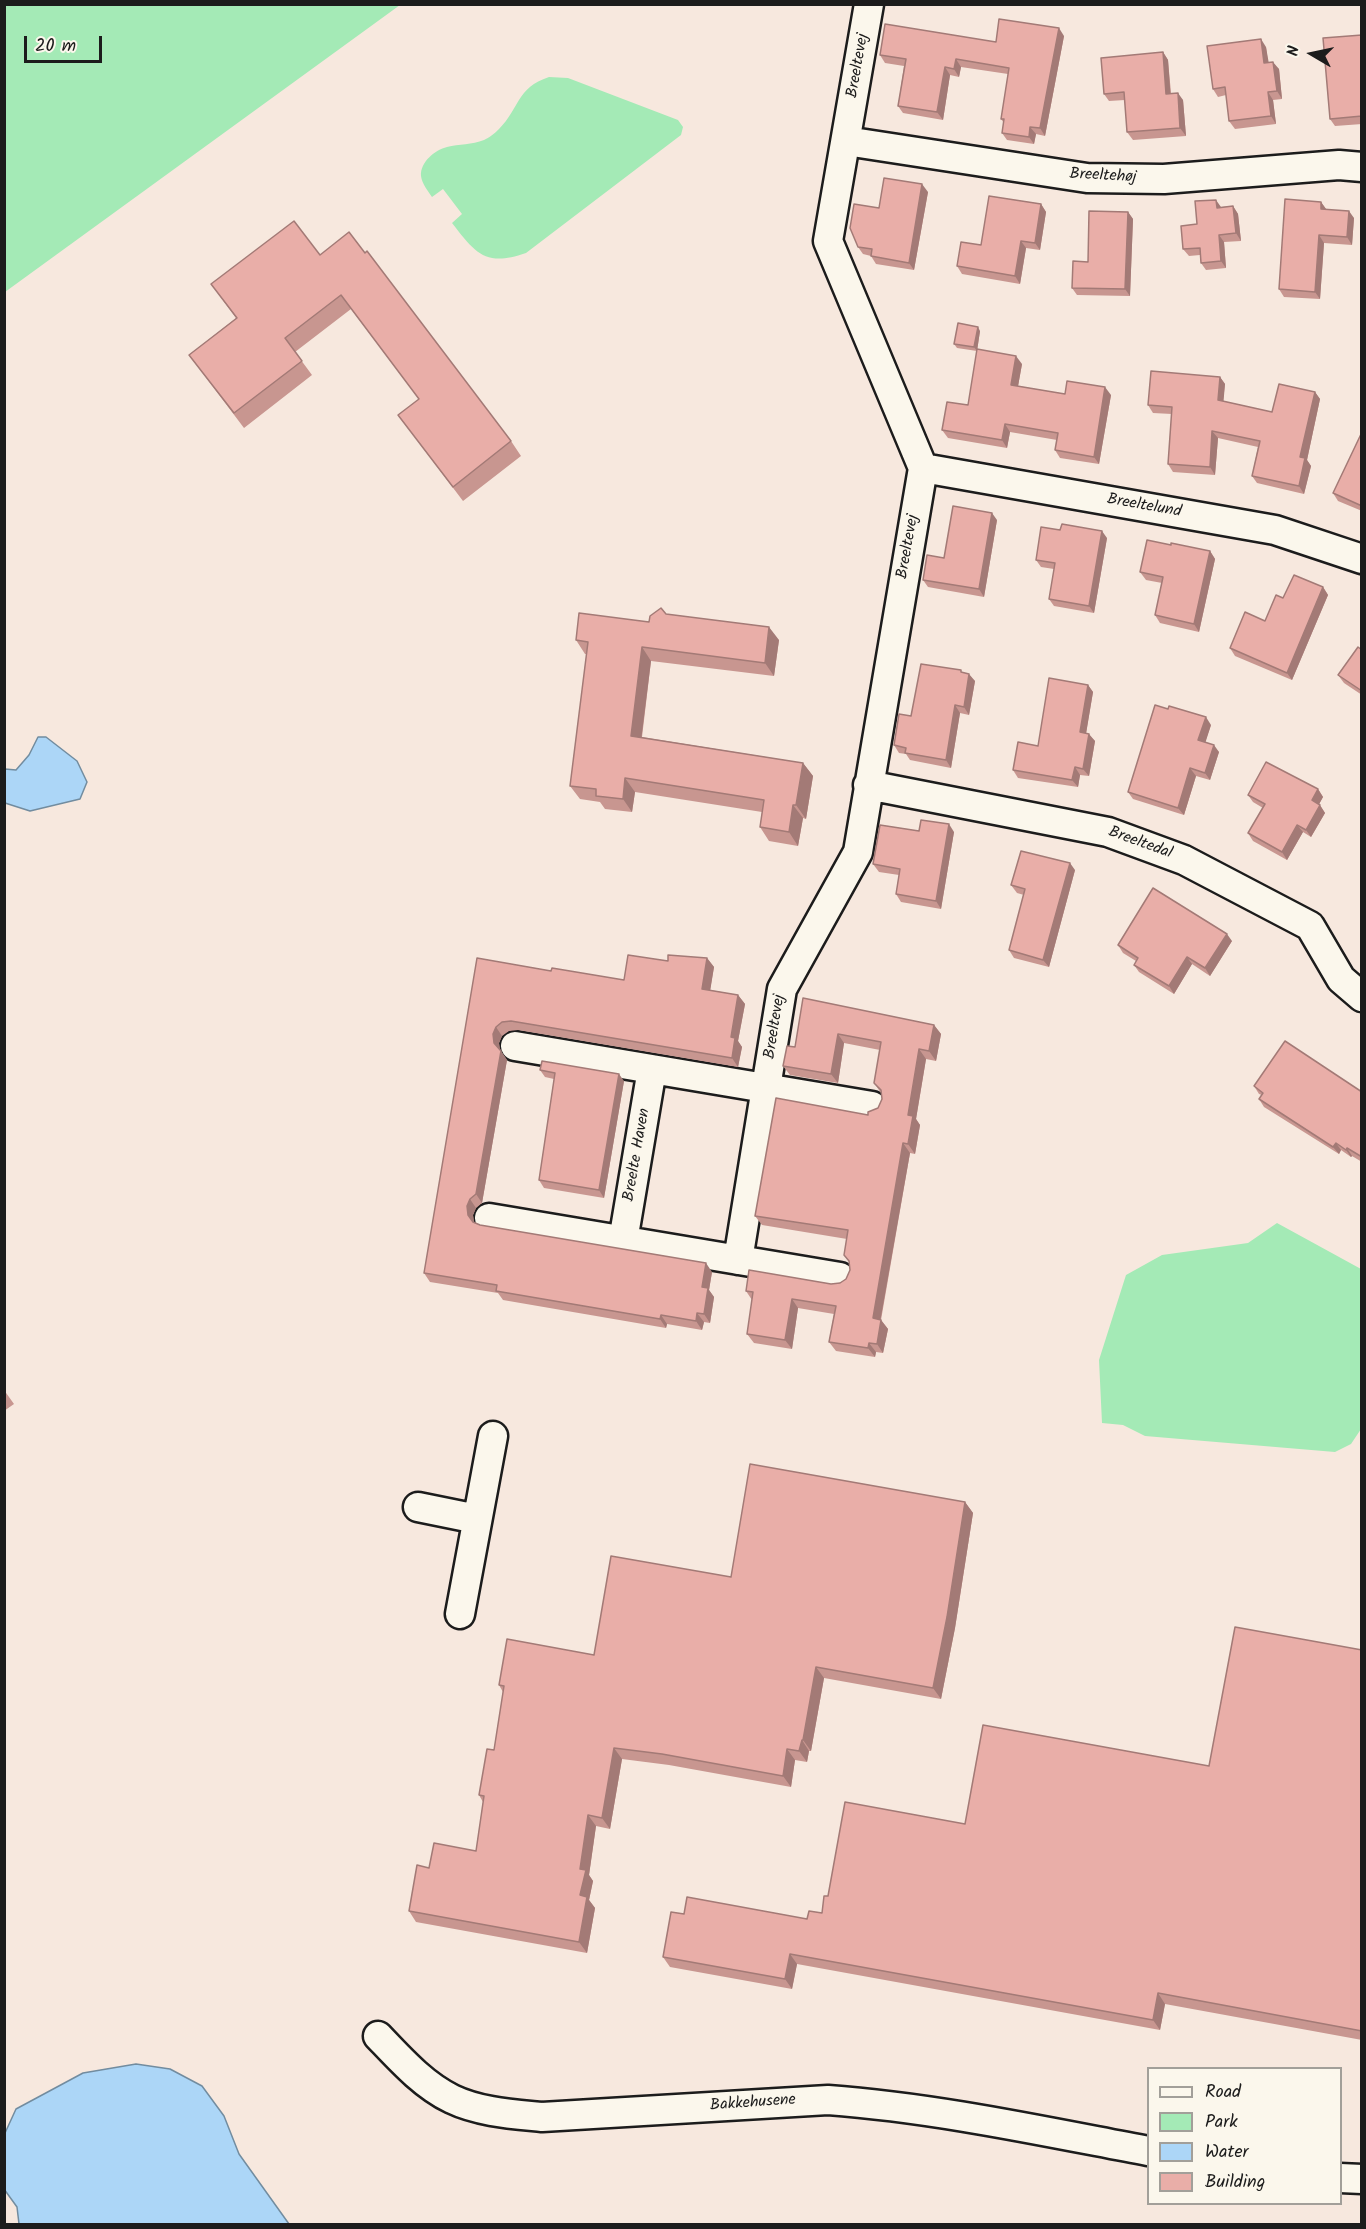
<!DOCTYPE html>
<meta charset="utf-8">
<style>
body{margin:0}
#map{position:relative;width:1366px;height:2229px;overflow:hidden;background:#f7e8de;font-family:Kalam,sans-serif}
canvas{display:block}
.frame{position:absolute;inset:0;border:6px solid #1c1c1c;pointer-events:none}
.legend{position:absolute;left:1147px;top:2067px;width:195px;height:138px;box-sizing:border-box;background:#fbf7ec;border:2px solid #a29f99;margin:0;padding:8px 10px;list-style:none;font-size:18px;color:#1c1c1c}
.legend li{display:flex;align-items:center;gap:12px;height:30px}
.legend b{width:30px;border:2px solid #a29f99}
.north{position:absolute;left:1282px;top:24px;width:60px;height:60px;-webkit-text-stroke:4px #fbf7ec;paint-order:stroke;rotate:279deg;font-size:16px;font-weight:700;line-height:24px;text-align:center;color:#1c1c1c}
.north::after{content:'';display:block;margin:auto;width:21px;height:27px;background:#1c1c1c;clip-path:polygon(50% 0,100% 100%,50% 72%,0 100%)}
.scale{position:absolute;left:24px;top:36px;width:78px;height:27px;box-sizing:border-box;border:3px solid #1c1c1c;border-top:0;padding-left:8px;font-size:18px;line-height:21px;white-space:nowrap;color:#1c1c1c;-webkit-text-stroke:4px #fbf7ec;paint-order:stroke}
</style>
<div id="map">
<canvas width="1366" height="2229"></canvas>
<div class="frame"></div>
<ul class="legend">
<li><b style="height:8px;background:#fbf7ec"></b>Road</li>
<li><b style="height:16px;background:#a4eab6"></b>Park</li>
<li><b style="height:16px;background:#acd6f7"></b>Water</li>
<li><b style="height:16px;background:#e9aea8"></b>Building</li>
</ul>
<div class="north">N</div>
<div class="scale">20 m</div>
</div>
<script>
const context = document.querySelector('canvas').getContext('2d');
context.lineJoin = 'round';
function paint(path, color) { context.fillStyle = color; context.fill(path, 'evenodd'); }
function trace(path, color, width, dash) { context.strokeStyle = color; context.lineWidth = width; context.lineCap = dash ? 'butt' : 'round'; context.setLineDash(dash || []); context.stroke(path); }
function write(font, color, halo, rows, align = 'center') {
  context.font = font + ' Kalam,sans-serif'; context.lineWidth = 5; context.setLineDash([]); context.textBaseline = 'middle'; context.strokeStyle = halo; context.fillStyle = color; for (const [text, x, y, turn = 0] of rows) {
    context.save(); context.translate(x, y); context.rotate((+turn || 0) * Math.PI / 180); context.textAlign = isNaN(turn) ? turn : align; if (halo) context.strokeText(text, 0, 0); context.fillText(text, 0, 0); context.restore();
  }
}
paint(new Path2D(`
 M5,4H400V5L5,292Z
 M549,77L568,78L678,120L683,127L681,135L526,253C486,267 476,254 452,223L462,214L443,189L432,197C428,191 422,184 421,176C420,162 435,150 447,147C459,144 472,145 484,140C489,138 495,133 499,129C520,108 516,88 549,77Z
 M1277,1223L1361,1269V1429L1351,1444L1335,1452L1145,1436L1123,1425L1102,1423L1099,1360L1126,1275L1162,1255L1248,1243Z`), '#a4eab6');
const water = new Path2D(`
 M38,737H46L77,761L87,782L80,799L30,811L5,803V769L16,770L29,755Z
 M136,2064L170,2069L202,2086L224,2116L239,2154L289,2224H19L17,2207L4,2189L5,2133L16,2109L83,2073Z`);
paint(water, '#acd6f7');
trace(water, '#728c9f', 1.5);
const minor = new Path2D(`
 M846,141L1087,178L1164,179L1339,165L1362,167
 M923,468L1275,530L1362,559
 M868,785L1108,832L1184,860L1310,926L1341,979L1362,997
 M515,1046L872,1106
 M489,1218L840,1277
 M623,1241L652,1069
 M738,1260L782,989L858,852L923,468L828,241L869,4
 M418,1507L477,1519
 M460,1614L493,1436
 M378,2036C400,2059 423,2085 452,2099C479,2112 512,2114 542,2117L828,2100C936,2108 1042,2131 1148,2151
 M1340,2178L1362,2179`);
trace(minor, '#1c1c1c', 33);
trace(minor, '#fbf7ec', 28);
paint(new Path2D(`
 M1362,35V124L1335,126L1330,119Z
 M1064,36L1045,136L1036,134L1034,144L1007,140L1002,133L1004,123L1001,119L1008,74L961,67L959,77L950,75L943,120L903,113L898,106L904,66L885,63L880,55L996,42Z
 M1266,47L1268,62L1279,69L1282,99L1273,100L1276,124L1235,129L1229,121L1226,95L1218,97L1213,89Z
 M1163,52L1168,60L1171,93L1183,100L1186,136L1133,140L1127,132L1125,100L1109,101L1104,94Z
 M928,192L914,270L876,264L871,256L863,254L858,247L879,208Z
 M1321,202L1326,209L1354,218L1352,245L1324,243L1320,299L1284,297L1279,289Z
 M1041,204L1046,212L1040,250L1026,248L1020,284L962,274L957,266L981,245Z
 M1233,206L1238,214L1241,241L1224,242L1226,268L1206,270L1201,263L1200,255L1189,256L1183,249L1197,224L1221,207Z
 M1128,212L1133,219L1130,296L1077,295L1072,288L1088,262Z
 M320,255L511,441L521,456L463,501L398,415L419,399L351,309L295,352L312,375L244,428L189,355L236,318L211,284Z
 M980,331L977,351L957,348L954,344Z
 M1022,364L1018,386L1065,394L1111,395L1099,464L1060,458L1055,450L1057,440L1010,432L1007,448L948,438L942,430L968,405Z
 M1220,377L1225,384L1223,401L1272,412L1315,392L1320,399L1307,460L1311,466L1304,494L1257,483L1252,476L1258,447L1218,438L1215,475L1173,472L1168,464L1172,414L1153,413L1148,405Z
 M1362,432V511L1338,501L1333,493Z
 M997,520L984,597L928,587L923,580L944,558Z
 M1107,538L1094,613L1054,606L1049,599L1054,569L1041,567L1036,560Z
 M1171,545L1210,551L1215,559L1199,632L1160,623L1155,615L1162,583L1146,580L1140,572Z
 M1323,587L1328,595L1292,680L1235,656L1230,648L1265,621L1283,598Z
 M666,614L779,640L774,676L651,661L642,737L803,763L813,776L806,819L803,818L798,846L769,841L760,827L762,812L635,792L632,812L605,809L600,802L580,799L570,786L587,654H585L576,640L649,622Z
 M1362,650V695L1344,683L1338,675Z
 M962,672L975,681L969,715L960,713L951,768L910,760L906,754L899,753L894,745L911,716Z
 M1088,685L1093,692L1086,733L1095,741L1089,776L1080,775L1078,787L1018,778L1013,770L1038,746Z
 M1211,725L1205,742L1219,752L1210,780L1196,776L1184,815L1133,799L1128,792Z
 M1318,789L1323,797L1319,804L1325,813L1311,837L1303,832L1287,860L1253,841L1248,833L1263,808L1253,802L1248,795Z
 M919,831L954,832L941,909L901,902L896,894L899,875L879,872L873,864Z
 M1075,870L1049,967L1014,958L1009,950L1024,895L1017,893L1011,885Z
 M1232,941L1210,976L1192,964L1174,994L1139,972L1134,965L1136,961L1123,953L1118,945Z
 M477,958L551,971L624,980L668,961L707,958L714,967L710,990L738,995L745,1004L738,1041L742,1047L738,1067L518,1030L509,1031L502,1036L499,1043L500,1050L507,1060L482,1203L476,1208L473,1215L474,1222L480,1225L712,1272L709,1290L714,1297L710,1323L704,1322L702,1330L667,1324L666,1328L503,1300L498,1293L430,1282L424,1273Z
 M803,998L934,1025L941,1034L936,1061L926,1059L916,1119L920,1125L915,1154L910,1153L881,1320L888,1329L883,1353L876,1352L875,1357L836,1351L829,1342L834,1314L798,1308L792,1349L754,1343L747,1334L752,1300L746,1291L831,1284L840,1283L846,1279L850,1270L847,1239L762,1225L755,1216L868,1115L878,1108L882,1099L881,1093L874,1083L880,1050L844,1043L838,1083L790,1075L783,1066L795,1047Z
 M540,1070L624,1081L604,1198L544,1188L539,1180L554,1079L545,1077Z
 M1254,1086L1362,1092V1162L1352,1156L1351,1157L1341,1150L1339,1154L1264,1107L1259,1099L1262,1095L1259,1094Z
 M4,1390L14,1404L4,1411Z
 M965,1502L973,1513L955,1628L941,1699L824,1678L811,1751H809L807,1762L795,1760L791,1787L669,1765L622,1759L610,1829L596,1826L589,1875L593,1881L589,1900L595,1908L587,1953L416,1922L409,1911L429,1868L476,1851L483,1802L479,1795L494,1750L503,1692L499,1685L594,1655L731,1577Z
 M1362,1650V2040L1165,2004L1160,2030L797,1964L792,1989L670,1967L663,1957L684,1914L807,1919L822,1913L828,1896L965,1824L1209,1766Z`), '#c89690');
paint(new Path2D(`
 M1059,28L1064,36L1045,136L1040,128Z
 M1261,39L1266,47L1270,70L1264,63Z
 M1163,52L1168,60L1171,101L1166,94Z
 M956,59L961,67L959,77L954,69Z
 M1273,62L1279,69L1282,99L1277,91Z
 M945,67L950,75L943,120L937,112Z
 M1268,92L1273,100L1276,124L1271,116Z
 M1178,93L1183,100L1186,136L1180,128Z
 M1030,127L1036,134L1034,144L1029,137Z
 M922,184L928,192L914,270L909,263Z
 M1216,200L1221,207L1217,208Z
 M1321,202L1326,209H1321Z
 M1041,204L1046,212L1040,250L1035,243Z
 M1233,206L1238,214L1241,241L1236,233Z
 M1349,211L1354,218L1352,245L1347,237Z
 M1128,212L1133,219L1130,296L1125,289Z
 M1219,235L1224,242L1226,268L1221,261Z
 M1319,235L1324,243L1320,299L1315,292Z
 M1021,241L1026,248L1020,284L1015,276Z
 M978,327L980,331L977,351L974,347Z
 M1016,356L1022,364L1017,392L1011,385Z
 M1220,377L1225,384L1223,407L1218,400Z
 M1105,387L1111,395L1099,464L1094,457Z
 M1315,392L1320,399L1307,460L1311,466L1304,494L1299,486L1300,457Z
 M1005,424L1010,432L1007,448L1002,440Z
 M1212,431L1218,438L1215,475L1210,467Z
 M992,513L997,520L984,597L979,589Z
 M1102,531L1107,538L1094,613L1089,606Z
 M1210,551L1215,559L1199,632L1194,624Z
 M1323,587L1328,595L1292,680L1287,673Z
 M769,627L779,640L774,676L765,663Z
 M642,647L651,661L640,749L631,736Z
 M969,674L975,681L969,715L964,707Z
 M1088,685L1093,692L1085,740L1080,732Z
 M955,705L960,713L951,768L946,760Z
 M1206,717L1211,725L1204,747L1198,740Z
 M1089,734L1095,741L1089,776L1083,769Z
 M1214,745L1219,752L1210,780L1205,773Z
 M803,763L813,776L806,819L796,805Z
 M1075,767L1080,775L1078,787L1072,780Z
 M1190,768L1196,776L1184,815L1178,808Z
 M625,778L635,792L632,812L623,799Z
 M1318,789L1323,797L1317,808L1312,800Z
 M793,805L803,818L798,846L789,832Z
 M1320,805L1325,813L1311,837L1306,830Z
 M949,824L954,832L941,909L936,901Z
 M1297,825L1303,832L1287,860L1282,852Z
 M1070,863L1075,870L1049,967L1043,960Z
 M1227,934L1232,941L1210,976L1205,968Z
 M1187,957L1192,964L1174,994L1169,986Z
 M707,958L714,967L709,998L702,989Z
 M738,995L745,1004L738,1041L742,1047L738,1067L732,1058L731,1037Z
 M934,1025L941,1034L936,1061L929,1051Z
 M496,1027L502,1036L499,1043L500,1052L494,1043L493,1034Z
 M838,1034L844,1043L838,1083L831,1074Z
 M919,1049L926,1059L916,1119L920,1125L915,1154L908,1144V1115Z
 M501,1051L507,1060L482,1203L476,1194Z
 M619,1074L624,1081L604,1198L599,1190Z
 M903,1143L910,1153L879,1328L873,1318Z
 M1336,1143L1341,1150L1339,1154L1333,1147Z
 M1347,1148L1352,1156L1351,1157L1346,1150Z
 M470,1199L476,1208L473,1215L474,1224L468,1215L467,1206Z
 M706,1263L712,1272L709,1290L714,1297L710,1323L704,1314L702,1287Z
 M792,1299L798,1308L792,1349L785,1340Z
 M697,1313L704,1322L702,1330L696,1321Z
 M661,1315L667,1324L666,1328L660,1319Z
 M881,1320L888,1329L883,1353L877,1344Z
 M869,1343L876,1352L875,1357L868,1348Z
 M965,1502L973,1513L955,1628L941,1699L933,1688Z
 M816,1667L824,1678L811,1751L803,1740Z
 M802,1740L809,1751L807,1762L799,1751Z
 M614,1748L622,1759L610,1829L602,1818Z
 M787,1749L795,1760L791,1787L783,1776Z
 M588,1815L596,1826L589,1875L593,1881L589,1900L595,1908L587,1953L579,1942L580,1895V1869Z
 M790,1954L797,1964L792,1989L785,1979Z
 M1158,1993L1165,2004L1160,2030L1153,2020Z`), '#a37a76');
const building = new Path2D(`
 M999,19L1059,28L1040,128L1030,127L1029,137L1002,133L1004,119H1001L1009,68L956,59L954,69L945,67L937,112L898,106L906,59L880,55L885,24L996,42Z
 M1362,35V116L1330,119L1323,38Z
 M1261,39L1264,63L1273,62L1277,91L1268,92L1271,116L1229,121L1225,87L1213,89L1207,46Z
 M1163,52L1166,94L1178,93L1180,128L1127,132L1124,92L1104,94L1101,58Z
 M884,178L922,184L909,263L871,256L872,249L858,247L850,228L854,204L879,208Z
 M989,196L1041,204L1035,243L1021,241L1015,276L957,266L961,242L981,245Z
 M1285,199L1321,202V209L1349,211L1347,237L1319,235L1315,292L1279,289Z
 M1216,200L1217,208L1233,206L1236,233L1219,235L1221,261L1201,263L1200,248L1183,249L1181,226L1197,224L1195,201Z
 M1089,211L1128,212L1125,289L1072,288L1073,261L1088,262Z
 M294,221L320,255L349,232L365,253L367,251L511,441L453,487L398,415L419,399L341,295L285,338L302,361L234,413L189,355L237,318L211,284Z
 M958,323L978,327L974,347L954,344Z
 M977,349L1016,356L1011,385L1065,394L1067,381L1105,387L1094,457L1055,450L1058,433L1005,424L1002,440L942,430L947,402L968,405Z
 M1151,371L1220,377L1218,400L1272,412L1279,384L1315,392L1300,457L1305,458L1299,486L1252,476L1260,441L1212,431L1210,467L1168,464L1172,407L1148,405Z
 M1362,432V506L1333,493Z
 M953,506L992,513L979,589L923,580L927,555L944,558Z
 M1062,524L1102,531L1089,606L1049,599L1055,563L1036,560L1041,527L1060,530Z
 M1147,540L1171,545V543L1210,551L1194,624L1155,615L1163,577L1140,572Z
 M1294,575L1323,587L1287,673L1230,648L1245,612L1265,621L1276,595L1283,598Z
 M661,608L666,614L769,627L765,663L642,647L631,736L803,763L796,805H793L789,832L760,827L764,800L625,778L623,799L596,796V789L570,786L588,642L576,640L579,613L649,622L650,616Z
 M1358,647L1362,650V691L1338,675Z
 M921,664L961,670V672L969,674L964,707L955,705L946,760L905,753L906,748L894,745L899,714L911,716Z
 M1049,678L1088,685L1080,732L1089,734L1083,769L1075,767L1072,780L1013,770L1018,742L1038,746Z
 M1155,705L1168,709L1169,706L1206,717L1198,740L1214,745L1205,773L1190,768L1178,808L1128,792Z
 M1266,762L1318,789L1312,800L1320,805L1306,830L1297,825L1282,852L1248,833L1265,804L1248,795Z
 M921,820L949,824L936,901L896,894L900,869L873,864L880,825L919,831Z
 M1021,851L1070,863L1043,960L1009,950L1025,889L1011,885Z
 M1153,888L1227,934L1205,968L1187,957L1169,986L1134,965L1138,958L1118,945Z
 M628,955L668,961V955L707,958L702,989L738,995L731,1037L735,1038L732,1058L511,1021L502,1022L496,1027L493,1034L494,1043L501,1051L476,1194L470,1199L467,1206L468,1215L473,1222L480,1225L706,1263L702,1287L708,1288L704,1314L697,1313L696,1321L661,1315L660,1319L496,1291L497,1285L424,1273L477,958L551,971L552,968L624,980Z
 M803,998L934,1025L929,1051L919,1049L908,1115L913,1116L908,1144L903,1143L873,1318L881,1320L877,1344L869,1343L868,1348L829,1342L836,1306L792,1299L785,1340L747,1334L753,1292L746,1291L749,1270L831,1284L840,1283L846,1279L850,1270L849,1261L844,1255L848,1230L755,1216L776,1098L868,1115V1112L878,1108L882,1099L881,1090L874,1083L881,1042L838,1034L831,1074L783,1066L787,1046L795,1047Z
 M1285,1041L1362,1092V1157L1347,1148L1346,1150L1336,1143L1333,1147L1259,1099L1263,1093L1254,1086Z
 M542,1061L619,1074L599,1190L539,1180L555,1073L540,1070Z
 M750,1464L965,1502L947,1617L933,1688L816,1667L803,1740H802L799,1751L787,1749L783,1776L662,1754L614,1748L602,1818L588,1815L580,1869L586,1870L580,1895L587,1897L579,1942L409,1911L417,1865L429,1868L434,1843L476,1851L484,1796L479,1795L487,1749L494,1750L504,1686L499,1685L507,1639L594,1655L611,1556L731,1577Z
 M1235,1627L1362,1650V2031L1158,1993L1153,2020L790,1954L785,1979L663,1957L671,1912L684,1914L687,1897L807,1919L809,1911L822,1913L824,1896H828L845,1802L965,1824L983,1725L1209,1766Z`);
paint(building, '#e9aea8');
trace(building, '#a37a76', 1.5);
write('16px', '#1c1c1c', '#fbf7ec', [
 ["Breeltevej",859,66,-80],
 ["Breeltehøj",1103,177,3],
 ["Breeltelund",1144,507,10],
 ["Breeltevej",909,547,-80],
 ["Breeltedal",1140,844,20],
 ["Breeltevej",776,1027,-81],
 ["Breelte Haven",638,1155,-80],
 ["Bakkehusene",753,2104,-4]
]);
</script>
